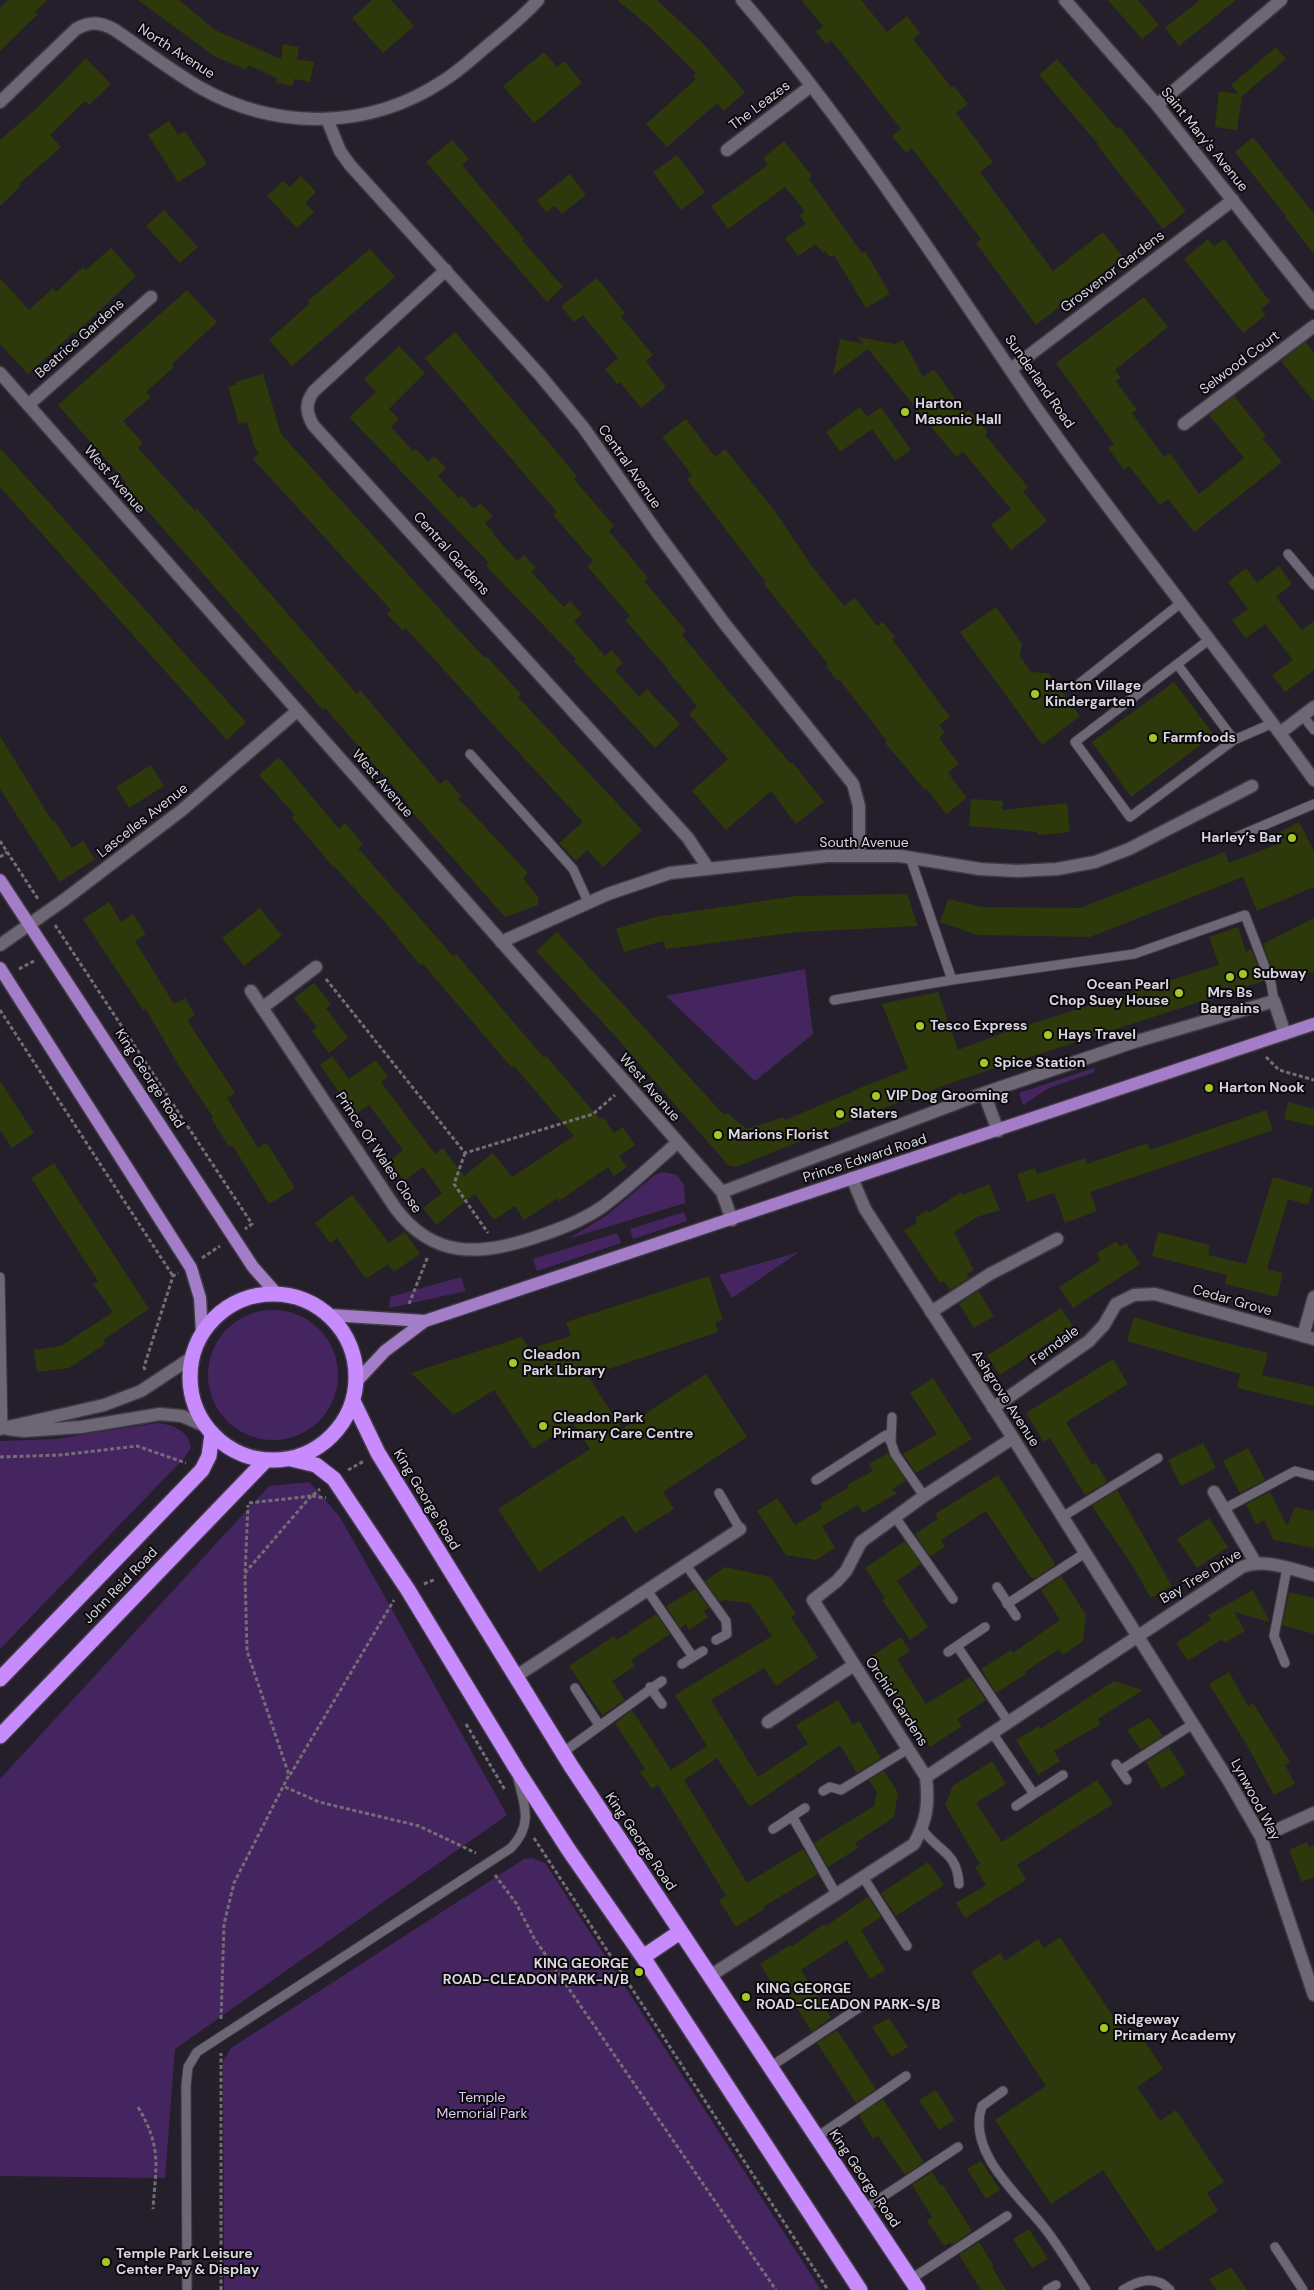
<!DOCTYPE html>
<meta charset="utf-8">
<style>
body{margin:0}
canvas{display:block;background:#241f2a}
</style>
<canvas width="1314" height="2290"></canvas>
<script>
const context = document.querySelector('canvas').getContext('2d');
context.lineJoin = 'round';
function paint(path, color) { context.fillStyle = color; context.fill(path, 'evenodd'); }
function trace(path, color, width, dash) { context.strokeStyle = color; context.lineWidth = width; context.lineCap = dash ? 'butt' : 'round'; context.setLineDash(dash || []); context.stroke(path); }
function write(font, color, halo, rows, align = 'center') {
  context.font = font + ' "DM Sans",sans-serif'; context.lineWidth = 4; context.setLineDash([]); context.textBaseline = 'middle'; context.strokeStyle = halo; context.fillStyle = color; for (const [text, x, y, turn = 0] of rows) {
    context.save(); context.translate(x, y); context.rotate((+turn || 0) * Math.PI / 180); context.textAlign = isNaN(turn) ? turn : align; if (halo) context.strokeText(text, 0, 0); context.fillText(text, 0, 0); context.restore();
  }
}
paint(new Path2D(`
 M805,969L813,1034L755,1081L666,996Z
 M1094,1068L1095,1072L1049,1088L1023,1105L1019,1093Z
 M887,1147L889,1153L829,1174L827,1169Z
 M663,1172L677,1175L684,1185L685,1203L568,1239L607,1215L655,1175Z
 M684,1212L687,1221L633,1239L630,1229Z
 M617,1233L621,1243L537,1271L533,1259Z
 M799,1252L732,1298L719,1275Z
 M461,1277L466,1291L389,1308L390,1297Z
 M208 1375a65 65 0 1 1 130 0a65 65 0 1 1-130 0Z
 M157,1423C172,1424 189,1431 191,1448L185,1457L0,1649V1441L56,1439Z
 M309,1482L340,1517L507,1815L175,2049L165,2178L0,2176V1779L269,1486Z
 M532,1858L545,1863L821,2290H224L223,2061L231,2048L524,1859Z`), '#45255f');
paint(new Path2D(`
 M8,0H47L35,12L38,14L0,51V8Z
 M138,0H179L215,30L281,59L283,44L299,47L297,59L314,62L310,82L294,79L293,86L276,83L277,78L248,65L246,70L214,56Z
 M372,0H391L414,26L383,53L352,18Z
 M617,0H657L701,41L745,92L724,111L717,103L667,147L646,124L696,79L693,75L696,73L646,24Z
 M801,0H861L887,32L907,16L920,33L913,39L952,88L954,86L968,104L956,113L993,162L980,172L1053,271L1103,232L1123,257L1036,325L976,243L981,239L912,148L906,153L892,136L901,129L831,40L826,44L816,32L823,26Z
 M1108,0H1138L1159,25L1142,39Z
 M1200,0H1236L1179,46L1165,28Z
 M1276,47L1286,59L1242,96L1237,130L1215,127L1219,91L1239,94L1231,85Z
 M544,52L557,67L564,61L582,83L534,123L503,86Z
 M86,58L111,84L89,105L85,101L50,135L61,147L19,184L21,186L0,206V140L39,106Z
 M1057,59L1117,129L1120,127L1186,211L1163,229L1097,145L1098,144L1039,75Z
 M169,121L178,135L185,131L207,164L178,182L148,135Z
 M1253,137L1314,214V254L1285,217L1286,216L1235,152Z
 M452,140L469,159L462,165L524,239L522,240L563,287L547,302L426,162Z
 M784,141L812,176L809,179L862,253L865,251L890,294L866,308L834,255L830,257L825,251L823,253L816,244L798,256L785,238L806,224L800,216L805,211L785,187L728,229L711,206L768,165L763,158Z
 M677,155L705,192L681,210L653,172Z
 M570,174L586,195L562,214L555,206L546,212L537,200Z
 M301,176L316,192L305,203L314,212L297,228L267,196L283,181L290,187Z
 M164,210L198,247L180,263L146,226Z
 M1208,239L1214,247L1224,239L1270,302L1261,309L1266,315L1243,333L1184,259Z
 M111,248L136,276L75,334L73,333L28,374L0,344V278L29,310L53,288L56,292L83,267L86,270Z
 M370,249L395,277L292,366L269,340L310,303L308,301Z
 M597,278L625,313L621,317L653,355L646,361L666,387L641,408L620,382L617,384L605,369L618,358L583,315L574,322L561,306Z
 M187,290L217,322L172,364L174,367L146,392L151,397L123,421L143,443L138,448L195,511L197,509L357,694L360,690L440,784L446,779L461,796L458,798L528,873L523,878L538,897V905L505,917L405,804L408,803L325,708L323,710L124,484L126,482L58,405Z
 M1144,297L1168,327L1115,370L1121,378L1116,381L1137,410L1132,413L1164,457L1170,453L1199,494L1244,458L1209,415L1234,396L1266,436L1262,438L1282,462L1194,532L1168,499L1160,505L1129,466L1124,470L1108,448L1114,444L1056,363Z
 M455,332L577,476L574,479L614,526L609,531L648,578L644,581L686,631L682,635L725,687L791,764L792,762L824,802L796,824L771,791L726,830L692,791L728,759L689,714L697,706L667,670L668,669L625,620L630,616L587,566L593,561L553,515L557,512L425,358Z
 M858,337L895,344L903,340L923,377L934,369L965,413L969,410L988,432L985,435L1028,487L1023,491L1047,521L1011,550L991,525L1011,509L963,452L956,457L868,349L833,375L840,339L864,344Z
 M1306,342L1314,353V402L1281,361Z
 M399,346L425,373L389,409L399,419L391,427L413,451L416,449L428,462L434,456L446,468L438,476L459,498L462,496L474,509L480,503L493,516L485,523L494,533L493,534L517,561L524,555L536,568L531,572L564,607L570,601L582,614L574,621L605,656L611,650L623,663L615,670L639,697L647,689L680,724L655,748L574,661L576,659L486,566L489,563L349,417L376,392L364,379Z
 M263,374L281,434L444,614L485,658L487,657L521,694L518,697L642,830L603,867L587,850L576,861L559,843L583,822L497,729L426,650L405,628L403,631L387,614L391,610L253,459L259,453L255,449L247,422L239,424L228,387L236,385L235,382Z
 M860,407L867,417L881,407L911,450L895,461L872,429L840,452L826,432Z
 M686,419L715,457L725,449L775,511L811,565L844,606L855,598L877,626L883,622L895,637L892,639L950,717L939,725L945,733L939,738L959,764L948,773L967,798L946,814L927,789L925,790L885,743L887,741L839,679L837,681L826,666L828,664L764,584L766,582L749,560L687,479L692,475L662,437Z
 M0,448L246,722L227,740L0,487Z
 M1279,566L1292,584L1276,597L1302,630L1314,621V670L1285,692L1272,675L1293,660L1265,624L1246,638L1232,620L1248,609L1228,582L1246,568L1257,583Z
 M996,607L1022,644L1020,656L1031,672L1048,673L1080,716L1042,745L960,632Z
 M1174,682L1214,735L1131,797L1092,742Z
 M0,736L52,821L54,820L72,848L83,841L95,859L60,882L0,789Z
 M279,757L339,829L345,823L363,844L358,848L453,956L456,954L544,1058L546,1056L600,1119L603,1117L614,1133L623,1127L635,1145L619,1156L627,1167L614,1176L608,1167L559,1201L558,1198L524,1220L515,1206L494,1220L475,1194L436,1225L423,1208L442,1193L423,1167L404,1181L389,1161L403,1150L369,1105L355,1115L320,1065L332,1056L349,1079L376,1060L388,1077L381,1082L435,1154L443,1148L464,1176L493,1153L512,1177L574,1136L514,1066L512,1068L422,963L420,965L384,921L335,867L334,868L292,818L295,815L259,775Z
 M151,765L164,786L129,808L116,787Z
 M971,799L1003,801L1002,810L1067,803L1070,832L1038,835L1037,832L969,826Z
 M1299,822L1314,851V887L1257,911L1243,877L1090,937L977,935L940,922L948,899L982,907L1080,908L1225,852L1229,863L1278,844L1274,835Z
 M907,894L918,926L798,932L666,949L663,941L624,952L616,929L655,917L796,896Z
 M109,902L121,922L133,914L146,934L135,941L174,1004L185,998L195,1015L187,1020L235,1093L227,1098L258,1148L267,1143L295,1188L269,1204L232,1145L229,1147L211,1118L213,1117L180,1068L146,1009L143,1010L83,919Z
 M260,908L282,936L244,966L222,938Z
 M1314,918V972L1276,978L1263,944Z
 M1238,927L1246,952L1251,949L1264,981L956,1081L852,1120L736,1167L728,1165L617,1038L536,951L557,932L724,1115L727,1113L747,1129L784,1117L785,1120L852,1092V1091L908,1069L882,1004L938,992L958,1050L1011,1030L1219,965L1209,937Z
 M314,983L331,1004L326,1008L348,1038L329,1053L312,1031L317,1027L294,998Z
 M0,1081L34,1133L12,1148L0,1130Z
 M1288,1102L1314,1109V1126L1284,1119Z
 M1266,1110L1273,1130L1090,1192L1097,1211L1065,1223L1054,1193L1027,1202L1017,1174L1035,1168L1037,1174L1085,1158L1087,1164L1148,1143L1150,1150Z
 M54,1163L149,1309L103,1340L105,1344L69,1368L37,1372L34,1350L61,1346L113,1312L93,1284L98,1281L31,1178Z
 M1273,1177L1313,1188L1308,1205L1288,1199L1267,1269L1283,1273L1277,1297L1225,1284L1227,1275L1152,1256L1158,1232L1210,1245L1208,1255L1246,1264Z
 M989,1184L1000,1210L977,1217L954,1232L974,1270L967,1274L969,1278L950,1290L944,1281L940,1283L904,1230L917,1223L915,1218L927,1210L929,1213L961,1192L963,1195Z
 M352,1195L389,1243L405,1232L420,1254L394,1272L388,1264L366,1279L337,1238L330,1243L315,1223Z
 M1117,1241L1120,1247L1126,1243L1140,1264L1073,1308L1059,1287L1101,1260L1097,1253Z
 M709,1276L723,1320L715,1323L718,1332L588,1376L622,1429L706,1374L747,1437L663,1492L674,1509L635,1533L623,1515L539,1572L498,1509L590,1449L573,1423L533,1449L494,1390L454,1415L411,1373L522,1337L529,1349L571,1336L566,1322Z
 M978,1291L994,1316L974,1328L959,1304Z
 M1061,1308L1073,1326L1000,1375L987,1356Z
 M1134,1317L1186,1333L1268,1353L1262,1375L1314,1387V1406L1237,1388L1240,1374L1127,1341Z
 M1113,1359L1128,1384L1066,1422L1092,1465L1096,1463L1107,1482L1085,1495L1050,1438L1044,1442L1026,1413Z
 M933,1378L972,1439L916,1473L903,1454L937,1434L910,1393Z
 M1203,1443L1216,1468L1181,1486L1168,1460Z
 M1248,1448L1265,1480L1240,1493L1223,1461Z
 M888,1453L906,1481L892,1489L897,1493L863,1513L858,1505L822,1526L835,1548L816,1560L786,1555L757,1511L777,1498L795,1525L822,1509L820,1504L848,1488L847,1485L873,1471L869,1464Z
 M998,1475L1054,1562V1566L1034,1579L1032,1577L1031,1578L986,1511L941,1540L945,1547L930,1556L915,1534L938,1519L935,1514Z
 M1117,1490L1172,1586L1151,1598L1132,1565L1092,1506Z
 M1270,1492L1287,1526L1295,1507L1314,1511V1548L1274,1540L1264,1520L1256,1524L1246,1504Z
 M1209,1518L1228,1547L1197,1568L1177,1539Z
 M905,1541L921,1564L897,1581L928,1627L910,1640L882,1600L885,1598L865,1568Z
 M725,1567L771,1577L796,1614L791,1617L818,1657L776,1686L764,1668L711,1700L758,1777L808,1744L796,1725L838,1700L853,1725L859,1721L881,1758L857,1773L840,1745L750,1807L717,1758L684,1780L747,1883L803,1849L818,1874L763,1907L764,1909L736,1927L719,1900L726,1896L658,1785L652,1789L640,1772L645,1769L615,1723L632,1710L671,1770L707,1746L675,1695L772,1636L750,1603L724,1600L720,1602L705,1581Z
 M1061,1576L1086,1615L1083,1641L1063,1655L1059,1649L1025,1672L1026,1674L996,1693L981,1669L1011,1650L1013,1653L1060,1620L1041,1590Z
 M695,1589L709,1608L704,1611L708,1617L689,1630L686,1624L680,1628L666,1606Z
 M1253,1590L1270,1622L1234,1612L1245,1631L1224,1643L1222,1639L1188,1661L1176,1643L1211,1620L1208,1615Z
 M1289,1592L1314,1598V1634L1282,1625Z
 M656,1614L670,1634L631,1660L635,1666L612,1681L625,1700L602,1715L569,1666L614,1636L617,1640Z
 M901,1637L910,1651L897,1659L926,1704L970,1677L986,1700L957,1719L962,1726L930,1747L870,1657Z
 M1229,1672L1248,1706L1253,1703L1290,1762L1285,1765L1295,1784L1274,1795L1248,1747L1209,1684Z
 M1114,1681L1143,1690L1098,1719L1101,1724L1054,1751L1060,1761L1038,1775L1016,1740L1039,1726L1040,1729Z
 M1149,1718L1163,1736L1141,1750L1127,1730Z
 M1169,1747L1186,1774L1162,1789L1146,1762Z
 M992,1761L1006,1784L976,1803L1002,1842L1097,1780L1113,1804L1017,1865L1026,1880L965,1918L956,1903L986,1885L975,1867L980,1864L945,1805L953,1786Z
 M884,1771L898,1793L894,1817L855,1843L858,1848L828,1867L814,1843L874,1806L877,1792L869,1780Z
 M1307,1842L1309,1847L1314,1845V1877L1302,1882L1289,1850Z
 M928,1862L944,1885L896,1916L881,1893Z
 M868,1897L881,1917L861,1930L885,1970L870,1979L847,1940L801,1970L831,2017L812,2032L785,1989L778,1993L760,1964L790,1945L791,1947L824,1924L826,1926Z
 M1060,1937L1129,2040L1139,2033L1163,2069L1137,2087L1160,2121L1176,2110L1224,2182L1207,2193L1218,2211L1157,2252L1103,2170L1051,2204L995,2120L1046,2086L971,1972L1000,1953L1005,1961L1038,1939L1044,1948Z
 M889,2018L908,2047L892,2057L872,2027Z
 M837,2030L876,2089L856,2103L817,2043Z
 M936,2090L955,2120L939,2130L919,2100Z
 M883,2099L924,2162L905,2175L878,2136L873,2139L859,2115Z
 M981,2161L1000,2190L986,2199L967,2169Z
 M932,2172L940,2185L942,2184L972,2231L952,2245L950,2242L944,2246L927,2221L932,2217L912,2185Z
 M1029,2229L1048,2259L1032,2268L1013,2239Z
 M979,2242L993,2265L992,2267L1006,2290H981L959,2255Z
 M1231,2267L1247,2290H1217L1209,2279Z`), '#2d380b');
const lane = new Path2D(`
 M1288,554L1314,585
 M1210,639L1075,742L1130,817L1234,740L1273,723
 M1177,664L1234,740
 M1080,683L1182,602
 M1303,716L1314,730
 M470,754L573,869L588,902
 M1234,838L1314,804
 M910,857L952,980
 M834,1000L952,980L1134,954L1245,915L1271,983L1274,1001
 M0,1277L3,1429
 M892,1417L891,1442L895,1454L924,1496
 M816,1480L886,1435L891,1442
 M719,1493L740,1529
 M1224,1509L1295,1471L1314,1476
 M895,1517L953,1599
 M1062,1517L1158,1458
 M686,1565L726,1621L727,1634L716,1640
 M997,1587L1016,1616
 M647,1590L693,1657L682,1664
 M1007,1604L1085,1553
 M957,1646L1009,1723
 M948,1652L985,1627
 M693,1657L703,1651
 M1285,1663L1274,1636L1287,1568
 M650,1687L662,1704
 M575,1688L599,1725
 M993,1734L1034,1794L1016,1806
 M562,1753L662,1681
 M1116,1764L1127,1780
 M1121,1770L1193,1724
 M823,1791L830,1787L841,1790L908,1749
 M1034,1794L1063,1775
 M792,1816L836,1894
 M773,1829L805,1808
 M922,1829C938,1852 957,1851 959,1884
 M863,1877L907,1946
 M770,2067L863,2005
 M1003,2091L982,2106C966,2151 1018,2195 1043,2226C1059,2246 1072,2269 1086,2290
 M817,2137L906,2076
 M864,2209L958,2147
 M1275,2247L1303,2290
 M911,2279L1007,2216
 M187,2290L186,2086L188,2067L197,2052L511,1848C533,1825 525,1806 518,1779
 M1047,2290L1056,2285
 M1123,2290C1138,2280 1156,2275 1170,2290`);
const street = new Path2D(`
 M1065,0L1157,105L1314,303
 M0,102L76,29C90,21 101,22 115,30C143,49 170,70 199,87C276,131 369,130 443,81C459,71 473,58 487,46C505,31 523,17 538,0
 M1157,105L1281,0
 M327,119L340,151L350,165L539,374L583,427L659,535L724,623L853,784L859,806V856
 M727,150L811,86
 M446,270L314,391C305,403 306,412 313,425L688,838L708,868
 M1011,369L1233,200
 M0,373L722,1192L732,1220
 M28,405L151,297
 M1184,424L1314,326
 M1280,733L1314,707
 M501,942L608,894L670,873L827,856H900L980,869L1017,871L1057,869L1095,862L1129,849L1252,786
 M0,945L64,900L182,810L297,711
 M251,991L396,1209C433,1258 479,1256 533,1238C557,1230 580,1222 602,1207C628,1188 653,1164 677,1143
 M262,1008L316,967
 M984,1093L998,1131
 M852,1178L865,1209L1013,1438L1230,1783L1261,1837L1314,1995
 M722,1192L984,1093L1134,1042L1274,1001L1285,1034
 M931,1312L990,1274L1057,1239
 M1303,1336L1314,1297
 M993,1408L1089,1341L1104,1325L1116,1304L1134,1295L1155,1294L1314,1339
 M1214,1492L1255,1562
 M515,1677L740,1529
 M768,1722L854,1665
 M926,1777L1242,1567C1266,1558 1290,1569 1314,1575
 M1261,1837L1314,1813
 M710,1976L914,1844C927,1820 929,1804 926,1777L813,1600L837,1581L846,1571L861,1542L924,1496L1013,1438`);
const secondary = new Path2D(`
 M742,0C851,127 941,268 1035,406C1124,534 1224,654 1314,780
 M0,1429L104,1405L141,1391L191,1358
 M8,1429L24,1431L81,1427L160,1414L182,1416L205,1426`);
const primary = new Path2D(`
 M0,880L253,1267L276,1293
 M0,968L191,1268L200,1298L202,1332
 M330,1315L425,1321
 M357,1381L385,1351L425,1321L1314,1024`);
const highway = new Path2D(`
 M190 1377a83 83 0 1 1 166 0a83 83 0 1 1-166 0Z
 M353,1401L378,1453L571,1766L918,2290
 M291,1459L316,1465L334,1479L408,1590L516,1768L568,1849L643,1957L860,2290
 M0,1679L202,1470L209,1456L212,1434
 M0,1736L266,1460
 M643,1957L680,1932`);
trace(lane, '#3e3943', 11);
trace(street, '#3e3943', 15);
trace(secondary, '#3e3943', 15);
trace(primary, '#3e3943', 15);
trace(highway, '#3e3943', 18);
trace(new Path2D(`
 M0,841L38,899
 M0,857L7,852
 M55,925L252,1224L245,1229
 M19,969L34,961
 M326,979L465,1153L593,1114L615,1095
 M0,1010L173,1276
 M1266,1057L1279,1070L1314,1080
 M465,1153L454,1184L488,1233
 M202,1258L220,1246
 M409,1304L428,1256
 M145,1370L144,1367L173,1276L178,1273
 M0,1457L60,1455L137,1446L186,1463
 M348,1470L364,1461
 M312,1496L326,1498
 M249,1503L312,1496L320,1489
 M245,1573L311,1496
 M424,1584L436,1579
 M466,1724L505,1790
 M290,1775L394,1600
 M285,1787L319,1802L419,1826L476,1853
 M534,1838L828,2290
 M495,1875L516,1903L534,1938L776,2290
 M221,2019L224,1924L234,1883L289,1775L247,1651L245,1574L248,1505
 M138,2107C162,2148 156,2164 153,2209
 M221,2290V2053`), '#726d77', 3, [4, 2.5]);
trace(lane, '#6d6775', 9);
trace(street, '#6d6775', 12);
trace(secondary, '#6d6775', 12);
trace(primary, '#a37dc7', 12);
trace(highway, '#c78bfe', 15);
for (const [x, y, r, color] of [
 [905,412,5,"#a4c825"],
 [1035,694,5,"#a4c825"],
 [1153,738,5,"#a4c825"],
 [1292,838,5,"#a4c825"],
 [1243,974,5,"#a4c825"],
 [1230,977,5,"#a4c825"],
 [1179,993,5,"#a4c825"],
 [920,1026,5,"#a4c825"],
 [1048,1035,5,"#a4c825"],
 [984,1063,5,"#a4c825"],
 [1209,1088,5,"#a4c825"],
 [876,1096,5,"#a4c825"],
 [840,1114,5,"#a4c825"],
 [718,1135,5,"#a4c825"],
 [513,1363,5,"#a4c825"],
 [543,1426,5,"#a4c825"],
 [639,1972,5,"#a4c825"],
 [746,1997,5,"#a4c825"],
 [1104,2028,5,"#a4c825"],
 [106,2262,5,"#a4c825"]
]) { const dot = new Path2D(); dot.arc(x, y, r, 0, 2 * Math.PI); context.fillStyle = color; context.fill(dot); trace(dot, '#0c0a0f', 2); }
write('14px', '#dad6de', '#0c0a0f', [
 ["North Avenue",176,52,33],
 ["The Leazes",760,106,-37],
 ["Saint Mary's Avenue",1204,140,51],
 ["Grosvenor Gardens",1113,272,-37],
 ["Beatrice Gardens",80,339,-41],
 ["Selwood Court",1240,363,-37],
 ["Sunderland Road",1039,382,55],
 ["Central Avenue",629,467,55],
 ["West Avenue",114,480,49],
 ["Central Gardens",451,554,48],
 ["West Avenue",382,784,49],
 ["Lascelles Avenue",143,821,-38],
 ["South Avenue",864,843],
 ["King George Road",149,1079,57],
 ["West Avenue",649,1088,49],
 ["Prince Of Wales Close",378,1153,56],
 ["Prince Edward Road",865,1159,-18],
 ["Cedar Grove",1232,1301,16],
 ["Ferndale",1055,1346,-36],
 ["Ashgrove Avenue",1005,1399,57],
 ["King George Road",426,1500,59],
 ["Bay Tree Drive",1201,1577,-31],
 ["John Reid Road",121,1586,-46],
 ["Orchid Gardens",896,1702,57],
 ["Lynwood Way",1255,1800,62],
 ["King George Road",640,1842,56],
 ["King George Road",864,2179,56]
]);
write('bold 14px', '#dad6de', '#0c0a0f', [
 ["Harton",915,404],
 ["Masonic Hall",915,420],
 ["Harton Village",1045,686],
 ["Kindergarten",1045,702],
 ["Farmfoods",1163,738],
 ["Harley’s Bar",1282,838,"right"],
 ["Subway",1253,974],
 ["Ocean Pearl",1169,985,"right"],
 ["Chop Suey House",1169,1001,"right"],
 ["Mrs Bs",1230,993,"center"],
 ["Bargains",1230,1009,"center"],
 ["Tesco Express",930,1026],
 ["Hays Travel",1058,1035],
 ["Spice Station",994,1063],
 ["Harton Nook",1219,1088],
 ["VIP Dog Grooming",886,1096],
 ["Slaters",850,1114],
 ["Marions Florist",728,1135],
 ["Cleadon",523,1355],
 ["Park Library",523,1371],
 ["Cleadon Park",553,1418],
 ["Primary Care Centre",553,1434],
 ["KING GEORGE",629,1964,"right"],
 ["ROAD-CLEADON PARK-N/B",629,1980,"right"],
 ["KING GEORGE",756,1989],
 ["ROAD-CLEADON PARK-S/B",756,2005],
 ["Ridgeway",1114,2020],
 ["Primary Academy",1114,2036],
 ["Temple Park Leisure",116,2254],
 ["Center Pay & Display",116,2270]
], 'left');
write('14px', '#decbf2', '#0c0a0f', [
 ["Temple",482,2098],
 ["Memorial Park",482,2114]
]);
</script>
